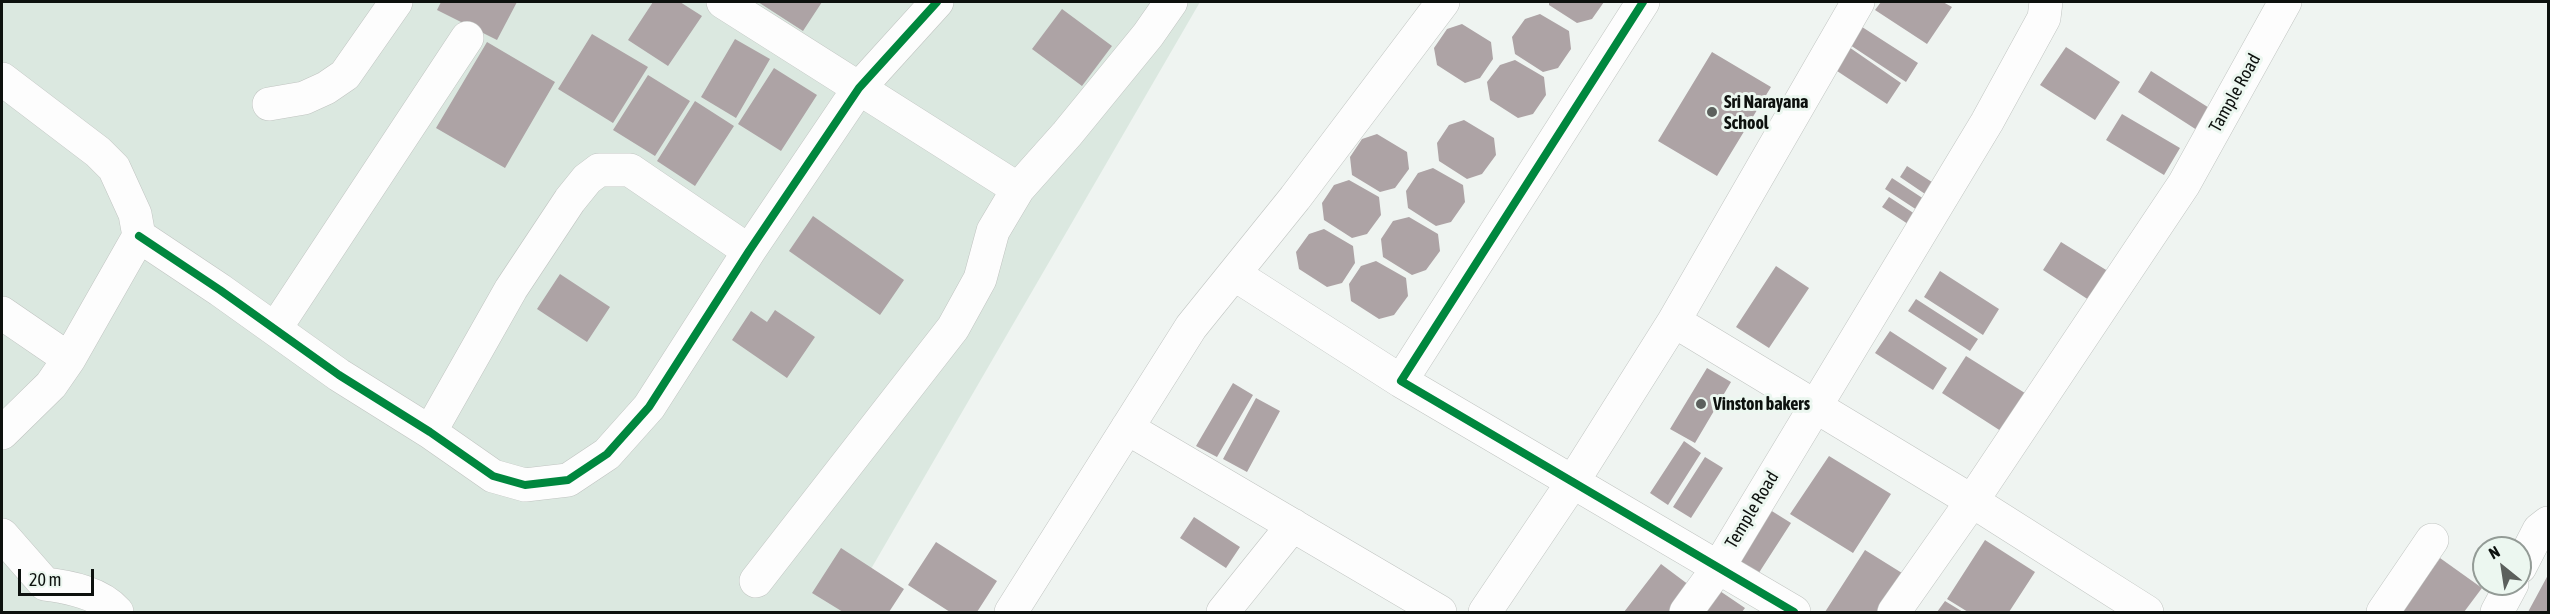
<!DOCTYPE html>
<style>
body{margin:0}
#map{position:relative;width:2550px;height:614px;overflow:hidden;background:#eff4f1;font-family:"Asap Condensed",sans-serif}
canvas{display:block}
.frame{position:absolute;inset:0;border:3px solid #0d110e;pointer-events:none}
.north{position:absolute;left:2472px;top:536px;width:60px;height:60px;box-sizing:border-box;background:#ecf7f0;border:2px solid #939b96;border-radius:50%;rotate:330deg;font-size:16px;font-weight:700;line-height:24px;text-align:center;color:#0d110e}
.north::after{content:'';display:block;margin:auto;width:21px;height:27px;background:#5c605d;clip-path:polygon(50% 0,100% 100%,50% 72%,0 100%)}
.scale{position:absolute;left:18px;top:569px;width:76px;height:27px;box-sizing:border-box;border:3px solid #0d110e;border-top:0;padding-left:8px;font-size:18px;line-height:21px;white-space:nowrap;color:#0d110e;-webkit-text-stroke:4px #ecf7f0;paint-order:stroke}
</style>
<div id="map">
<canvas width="2550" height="614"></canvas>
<div class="frame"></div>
<div class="north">N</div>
<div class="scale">20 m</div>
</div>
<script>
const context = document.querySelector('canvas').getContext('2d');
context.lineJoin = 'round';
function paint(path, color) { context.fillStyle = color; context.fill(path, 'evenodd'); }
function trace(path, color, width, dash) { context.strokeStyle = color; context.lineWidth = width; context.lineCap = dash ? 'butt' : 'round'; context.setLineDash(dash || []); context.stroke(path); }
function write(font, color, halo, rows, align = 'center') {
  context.font = font + ' "Asap Condensed",sans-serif'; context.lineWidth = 6; context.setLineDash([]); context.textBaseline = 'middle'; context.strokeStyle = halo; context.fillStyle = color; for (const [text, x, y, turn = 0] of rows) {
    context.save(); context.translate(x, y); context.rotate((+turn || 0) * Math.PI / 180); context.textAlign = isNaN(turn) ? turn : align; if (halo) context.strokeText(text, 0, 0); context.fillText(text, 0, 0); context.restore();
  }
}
paint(new Path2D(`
 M2,2H1200L846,612H2Z`), '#dbe8e0');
paint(new Path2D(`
 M441,2H517L497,40L437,10Z
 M653,2H680L702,16L668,66L628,40Z
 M758,2H822L803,31Z
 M1549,2H1604L1592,19L1577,23L1549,5Z
 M1881,2H1943L1952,7L1927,44L1875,10Z
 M1062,9L1112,46L1082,86L1032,49Z
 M1540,14L1569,31L1571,49L1558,68L1543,72L1515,54L1512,37L1525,19Z
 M1462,24L1491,42L1493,59L1480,78L1465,83L1437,65L1434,48L1447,29Z
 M1859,25L1918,63L1906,82L1847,43Z
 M592,34L648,67L613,123L558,89Z
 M735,39L770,59L736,118L701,97Z
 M487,42L555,82L505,168L436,128Z
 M1846,45L1901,83L1887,104L1831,67Z
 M2066,47L2120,82L2095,120L2040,85Z
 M1712,52L1771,87L1717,176L1658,141Z
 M1515,60L1544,77L1546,95L1533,114L1518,118L1490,100L1487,82L1500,65Z
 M774,68L817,95L781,151L738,124Z
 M2151,71L2214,111L2200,132L2138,92Z
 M648,75L690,101L655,156L613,130Z
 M695,101L734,126L695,186L657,161Z
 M2122,114L2180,148L2164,175L2106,140Z
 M1464,120L1494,138L1496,155L1482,174L1467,179L1439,161L1437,143L1449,125Z
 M1377,134L1407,152L1409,169L1395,188L1380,192L1352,175L1350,157L1362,139Z
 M1907,166L1935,184L1928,196L1900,177Z
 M1433,168L1463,185L1465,202L1451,222L1436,226L1408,208L1406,191L1418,173Z
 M1892,178L1927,201L1920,212L1885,189Z
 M1349,180L1379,197L1381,215L1367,234L1352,238L1324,220L1322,203L1334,185Z
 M1889,197L1915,214L1908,224L1882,207Z
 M813,216L904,280L880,315L789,251Z
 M1409,217L1438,234L1440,251L1426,270L1412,275L1383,257L1381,239L1393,221Z
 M1324,229L1353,246L1355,263L1342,283L1327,287L1299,269L1296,252L1309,234Z
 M2061,242L2111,273L2092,302L2043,270Z
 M1376,261L1406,278L1408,296L1394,315L1379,319L1351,301L1349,284L1361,266Z
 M1776,266L1809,288L1769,348L1736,327Z
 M1940,271L1999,309L1983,335L1924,297Z
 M560,274L610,307L587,342L537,309Z
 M1916,299L1978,339L1970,351L1908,311Z
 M775,310L815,337L787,378L732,340L751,311L767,322Z
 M1890,331L1947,368L1933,390L1875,353Z
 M1966,356L2028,395L2004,433L1942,393Z
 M1707,368L1731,382L1695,443L1670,429Z
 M1233,383L1253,395L1217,457L1196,446Z
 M1256,398L1280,411L1247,472L1223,459Z
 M1684,441L1701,453L1668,505L1650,493Z
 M1829,456L1891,494L1853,553L1790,514Z
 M1705,457L1723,468L1691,518L1673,507Z
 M1767,508L1791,523L1753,582L1729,567Z
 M1194,517L1240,547L1226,568L1180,538Z
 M1985,540L2035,572L2009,612H1968L1947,599Z
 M936,542L997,581L977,612H950L908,585Z
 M841,548L904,589L889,612H843L812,593Z
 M1865,550L1910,578L1887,612H1825Z
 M2440,558L2482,588L2464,612H2401Z
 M1661,564L1693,588L1674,612H1624Z
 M2548,575V612H2528Z
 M1714,587L1745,608L1742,612H1697Z
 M1945,601L1963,612H1937Z`), '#ada3a5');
const minor = new Path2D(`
 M723,2L1018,189L1067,134L1148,35L1171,2
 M1643,2L1401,381L1794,612
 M2,79L98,152L114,168L135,214L139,236L69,359
 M269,104L304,98L326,88L345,75L396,2
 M139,236L220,290L339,375L430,432L493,476L525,485L568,480L607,454L649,407L749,251L859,88L937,2
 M1234,274L1401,381
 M2,313L69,359L51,385L2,433
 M1674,321L1972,501L2147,612
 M275,329L467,38
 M1127,428L1440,612
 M430,432L511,289L570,200L587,179L599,170H630L749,251
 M2,535L45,584C70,587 100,593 117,612
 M2520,567L2539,530L2548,523
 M756,581L953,328L980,279L993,231L1018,189
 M1011,612L1191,327L1295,198L1443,2
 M1223,612L1293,525
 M1485,612L1572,483L1674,321L1858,2
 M1686,612L1718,568L1987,122L2044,18L2046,2
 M1894,612L1972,501L2184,184L2285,2
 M2383,612L2432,540
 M2497,612L2512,584`);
trace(minor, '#c0c4c1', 34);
trace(minor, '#fdfdfd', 33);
trace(new Path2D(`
 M1643,2L1401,381L1794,612
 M139,236L220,290L339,375L430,432L493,476L525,485L568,480L607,454L649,407L749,251L859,88L937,2`), '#00873e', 8);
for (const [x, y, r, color] of [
 [1712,112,6,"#5c605d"],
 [1701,404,6,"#5c605d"]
]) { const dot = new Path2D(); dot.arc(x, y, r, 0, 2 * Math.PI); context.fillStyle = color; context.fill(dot); trace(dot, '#ecf7f0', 2); }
write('18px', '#0d110e', '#ecf7f0', [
 ["Tample Road",2235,93,-61],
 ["Temple Road",1752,510,-59]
]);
write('bold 18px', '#0d110e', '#ecf7f0', [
 ["Sri Narayana",1724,102],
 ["School",1724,123],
 ["Vinston bakers",1713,404]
], 'left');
</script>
